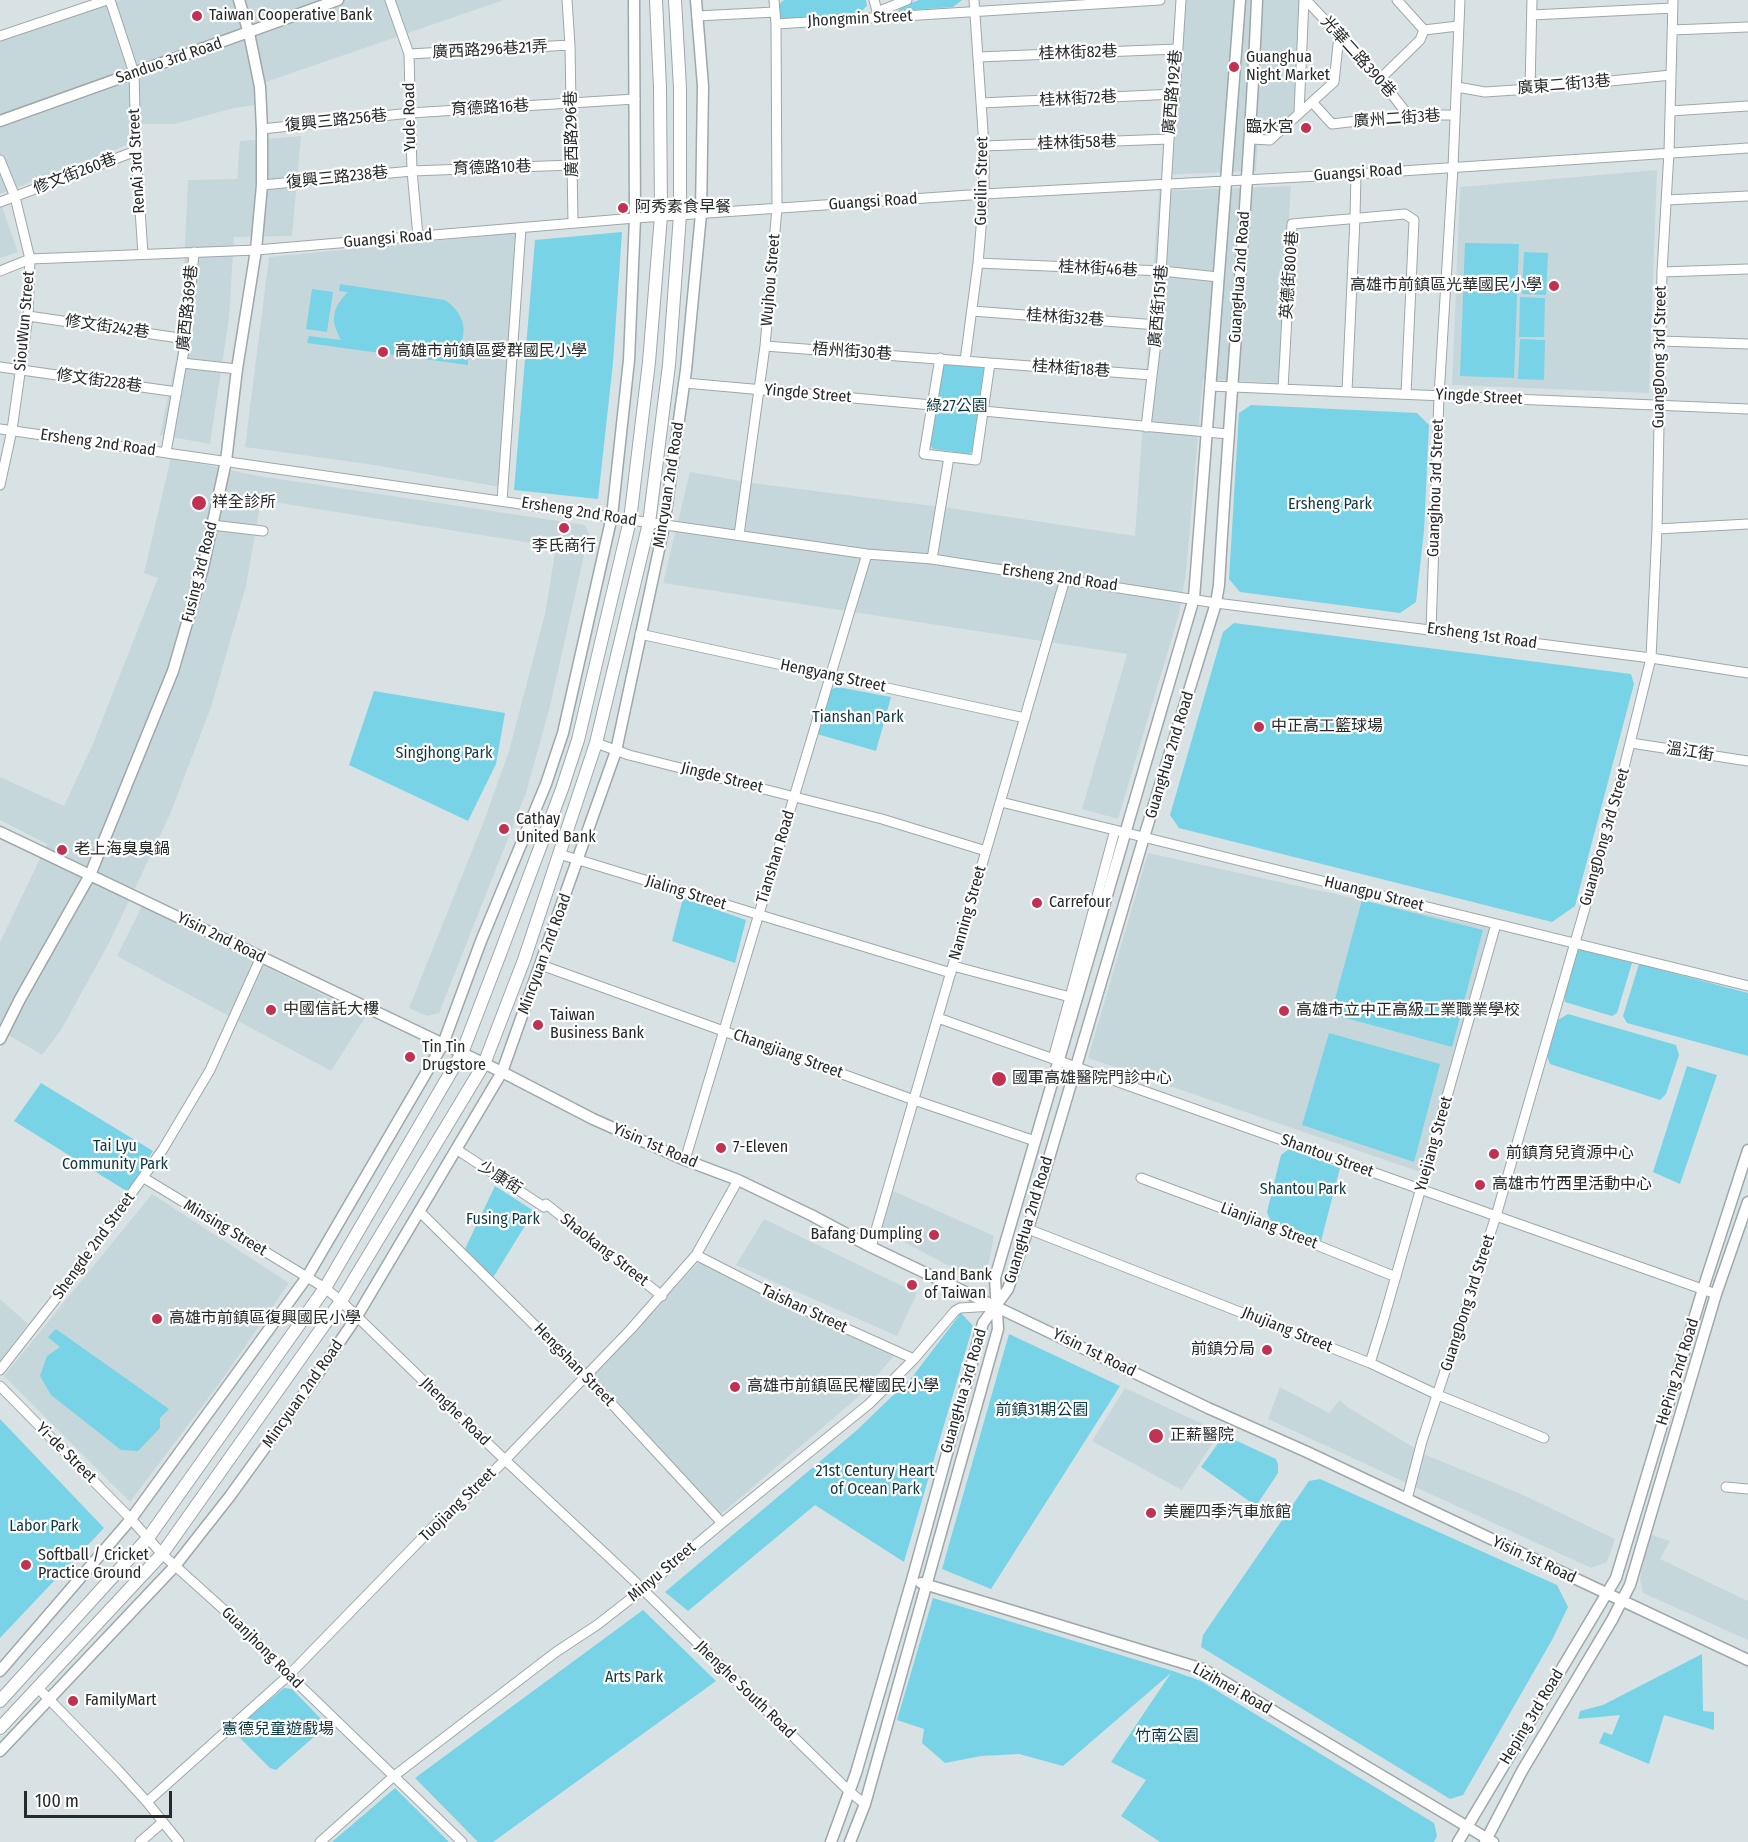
<!DOCTYPE html>
<meta charset="utf-8">
<style>
body{margin:0}
#map{position:relative;width:1748px;height:1842px;overflow:hidden;background:#d8e2e4;font-family:"Fira Sans Condensed",sans-serif}
canvas{display:block}
.scale{position:absolute;left:24px;top:1791px;width:148px;height:27px;box-sizing:border-box;border:3px solid #262a2b;border-top:0;padding-left:8px;font-size:18px;line-height:21px;white-space:nowrap;color:#262a2b;-webkit-text-stroke:4px #fff;paint-order:stroke}
</style>
<div id="map">
<canvas width="1748" height="1842"></canvas>
<div class="scale">100 m</div>
</div>
<script>
const context = document.querySelector('canvas').getContext('2d');
context.lineJoin = 'round';
function paint(path, color) { context.fillStyle = color; context.fill(path, 'evenodd'); }
function trace(path, color, width, dash) { context.strokeStyle = color; context.lineWidth = width; context.lineCap = dash ? 'butt' : 'round'; context.setLineDash(dash || []); context.stroke(path); }
function write(font, color, halo, rows, align = 'center') {
  context.font = font + ' "Fira Sans Condensed","Noto Sans TC",sans-serif'; context.lineWidth = 4.5; context.setLineDash([]); context.textBaseline = 'middle'; context.strokeStyle = halo; context.fillStyle = color; for (const [text, x, y, turn = 0] of rows) {
    context.save(); context.translate(x, y); context.rotate((+turn || 0) * Math.PI / 180); context.textAlign = isNaN(turn) ? turn : align; if (halo) context.strokeText(text, 0, 0); context.fillText(text, 0, 0); context.restore();
  }
}
paint(new Path2D(`
 M121,0H504L257,85L256,105L234,108L175,124H141L140,138L117,149L0,194V40Z
 M1176,0H1301L1297,113L1269,139L1258,137L1256,171L1161,175Z
 M301,136L292,236L234,237L229,318L210,444L160,435L178,349L184,264L188,180L237,179L240,141Z
 M1657,170L1649,393L1452,385L1460,187Z
 M1291,186L1278,383L1203,379L1186,573L1179,614L1118,819L1082,809L1127,654L663,583L690,472L752,483L949,508L1135,536L1159,191Z
 M0,201L18,252L0,258Z
 M517,233L500,487L374,465L245,447L269,257Z
 M171,457L253,475L585,525L590,536L585,551L550,706L526,793L439,1013L427,1016L409,1008L484,821L509,751L545,614L556,547L261,500L246,586L211,707L171,812L109,943L61,1030L42,1055L0,1030V942L47,844L0,820V777L64,806L92,746L158,578L144,573Z
 M1148,853L1490,928L1423,1173L1088,1058Z
 M142,906L366,1016L331,1071L117,956Z
 M891,1190L994,1236L987,1272L972,1278L881,1230Z
 M152,1194L289,1283L219,1384L130,1502L4,1376Z
 M764,1219L917,1293L897,1336L736,1265Z
 M699,1262L894,1356L857,1398L720,1515L593,1376Z
 M0,1299L28,1324L0,1361Z
 M1280,1387L1329,1413L1340,1400L1346,1406L1426,1455L1521,1494L1615,1539L1607,1562L1591,1568L1268,1419Z
 M1125,1388L1220,1432L1182,1490L1092,1441Z
 M1649,1534L1670,1541L1660,1559L1748,1601V1640L1643,1593L1640,1579Z`), '#c6d7dc');
paint(new Path2D(`
 M785,0H866L867,6L857,15L781,19L778,17C778,10 778,2 785,0Z
 M919,0H962L953,7L899,11V8Z
 M622,232L613,363L598,499L514,490L535,240Z
 M1465,243L1519,244L1514,378L1460,376Z
 M1524,252L1548,253L1546,295L1522,294Z
 M340,284L445,300C466,314 472,339 449,356L468,359V365L307,343L309,336L341,340C330,320 332,308 348,292L339,291Z
 M312,289L333,292L327,332L306,329Z
 M1520,297L1545,298L1544,337H1519Z
 M1520,339L1545,340L1544,380L1518,379Z
 M945,363L982,366L985,369L974,450L969,454L933,449L930,445L940,366Z
 M1251,405L1417,413L1429,425L1424,531L1416,602L1400,613L1240,592L1229,579L1239,413Z
 M1234,623L1631,674L1634,684L1575,906L1552,922L1179,828L1170,815L1223,632Z
 M838,687L891,697L876,751L817,734L829,690Z
 M374,691L505,713L496,764L468,821L349,765Z
 M683,898L746,920L735,963L672,941Z
 M1362,900L1483,930L1452,1047L1331,1014Z
 M1580,949L1632,963L1617,1013L1612,1016L1565,1002L1564,995L1577,952Z
 M1639,964L1748,993V1056L1627,1023L1623,1016Z
 M1568,1014L1676,1045L1679,1055L1666,1094L1660,1100L1550,1064L1547,1056L1558,1020Z
 M1329,1033L1440,1064L1414,1162L1302,1125Z
 M1687,1066L1717,1075L1680,1184L1653,1172Z
 M41,1083L153,1151L128,1192L14,1121Z
 M1289,1149L1340,1168L1321,1241L1271,1223L1267,1212L1281,1155Z
 M495,1186L534,1211L491,1281L463,1253Z
 M961,1313L973,1326L904,1562L815,1505L688,1611L665,1592L856,1431L913,1376Z
 M56,1329L169,1409L160,1418V1428L138,1451L121,1450L51,1395L40,1376L47,1356L60,1347L48,1337Z
 M1009,1334L1120,1386L991,1589L942,1569Z
 M0,1419L104,1528L0,1638Z
 M1224,1435L1276,1459L1278,1464V1473L1256,1506L1201,1467Z
 M1320,1479L1557,1585L1568,1607L1552,1640L1463,1795L1450,1799L1201,1647L1203,1635L1309,1481Z
 M933,1598L1173,1671L1201,1681L1434,1823L1437,1836L1434,1842H1160L1121,1816L1146,1780L1111,1762L1171,1673L1063,1766L1019,1754L981,1756L945,1763L922,1743L924,1729L897,1720Z
 M643,1610L716,1681L493,1842H478L415,1778Z
 M1702,1654L1703,1711L1714,1712V1730L1664,1715L1649,1764L1599,1743L1604,1732L1612,1735L1620,1715L1578,1719L1580,1711L1603,1705Z
 M284,1688L292,1689L323,1721V1729L276,1770L270,1768L237,1735L235,1729Z
 M395,1788L449,1842H332Z`), '#78d3e6');
const minor = new Path2D(`
 M110,0L134,73L136,151L143,254
 M390,0L409,54L412,171L418,236
 M567,0L570,45L573,223
 M874,0L879,18
 M1306,0L1380,79L1408,115
 M1397,0L1424,30L1458,26
 M877,12L907,0
 M1532,15L1673,8
 M697,16L775,12
 M776,24L1160,0
 M1672,30L1748,27
 M0,36L107,0
 M409,54L570,45
 M978,57L1177,49
 M1380,79L1420,40L1424,30
 M1457,87L1485,92L1530,89L1671,75
 M1530,89L1532,0
 M1312,102L1332,124L1408,115H1455
 M981,103L1175,94
 M1670,111L1748,106
 M1299,113L1304,0
 M262,129L410,113L635,99
 M1251,139L1270,140L1334,82L1339,36
 M984,146L1169,139
 M0,160L15,197L30,259L28,316L12,430L0,485
 M262,185L412,171L572,165
 M1666,200L1748,196
 M0,202L136,151
 M978,263L1162,271L1218,277
 M0,271L30,259L256,250L635,218L984,194L1356,174L1748,148
 M1662,272L1748,269
 M972,311L1158,325
 M28,316L186,339
 M1660,341L1748,344
 M765,346L990,363L976,460L924,454L940,358
 M965,361L978,263L984,194V146L974,0
 M182,363L237,369
 M990,363L1152,375
 M0,367L177,392
 M685,383L932,405
 M1210,386L1748,409
 M1283,389L1292,224L1405,214L1414,220L1406,394
 M1347,391L1355,218L1356,174
 M983,411L1228,434
 M1146,427L1158,325L1169,139L1175,94L1181,0
 M0,429L867,554L932,559L1216,603L1651,658L1748,673
 M166,452L186,339L194,252
 M502,501L521,228
 M212,525L263,531
 M1657,529L1748,524
 M739,535L765,346L777,208L776,24L774,0
 M932,559L949,457
 M1431,630L1439,396L1453,167L1460,0
 M640,634L1025,718
 M596,743L629,755L882,819L986,851
 M1631,743L1748,761
 M1001,802L1748,986
 M559,854L951,973
 M541,965L914,1100L1035,1141
 M953,966L1070,997L1115,830
 M938,1018L1716,1294
 M1053,1059L1070,997
 M456,1149L544,1207
 M685,1160L867,554
 M144,1178L325,1288L341,1301L505,1460L627,1574L850,1792L865,1804
 M1141,1178L1262,1223L1396,1277
 M546,1204L662,1296
 M420,1212L586,1376L722,1523
 M1028,1229L1370,1363L1438,1395L1544,1438
 M871,1247L1065,579
 M696,1255L794,1305L914,1359
 M1370,1363L1384,1318L1496,924
 M0,1370L68,1283L163,1149L210,1070L261,957
 M0,1386L131,1519L162,1554L232,1617L289,1675L462,1842
 M1726,1487L1748,1489
 M1407,1499L1422,1441L1496,1216L1615,804L1651,658L1657,529L1662,272L1669,152L1673,0
 M38,1688L117,1769L147,1802L179,1842
 M147,1802L289,1675L436,1524L468,1497L505,1460L631,1329L696,1255L738,1180
 M140,1842L163,1822
 M320,1842L394,1776L556,1652L597,1625L642,1590L722,1523L869,1404L914,1359L955,1311L960,1308L994,1306`);
const tertiary = new Path2D(`
 M0,121L338,0
 M0,832L502,1072L593,1119L685,1160L738,1180L811,1215L871,1247L1208,1408L1307,1452L1748,1660
 M0,1039L20,999L90,875L173,671L203,568L226,461L237,369L256,250L262,185V129L260,87L249,33L239,0
 M921,1583L1203,1669L1493,1842
 M0,1671L131,1519L307,1277L443,1044L481,941L546,784L563,733L612,516L629,360L635,218L634,0
 M0,1751L175,1566L230,1496L308,1388L356,1318L502,1072L616,751L664,526L686,370L701,214L703,86L696,0
 M831,1842L856,1773L912,1580L983,1323L1008,1289L1028,1229L1144,837L1216,603L1219,585C1230,390 1249,195 1257,0
 M850,1842L865,1804L998,1329L995,1278L1194,598L1240,0
 M1458,1842L1616,1578L1703,1289L1748,1150
 M1485,1842L1522,1771L1612,1620L1630,1585L1716,1294L1748,1202`);
const secondary = new Path2D(`
 M0,1701L148,1538L325,1288L462,1053L500,954L562,789L578,740L630,520L649,362L661,216L660,88L656,0
 M0,1728L162,1554L341,1301L484,1064L524,960L596,743L649,523L669,365L680,215V88L675,0`);
trace(minor, '#9ea7a9', 11);
trace(tertiary, '#9ea7a9', 13);
trace(secondary, '#9ea7a9', 14);
trace(minor, '#fff', 9);
trace(tertiary, '#fff', 10);
trace(secondary, '#fff', 12);
for (const [x, y, r, color] of [
 [197,16,6,"#c13151"],
 [1234,67,6,"#c13151"],
 [1306,128,6,"#c13151"],
 [623,208,6,"#c13151"],
 [1554,286,6,"#c13151"],
 [383,352,6,"#c13151"],
 [199,503,8,"#c13151"],
 [564,528,6,"#c13151"],
 [1259,727,6,"#c13151"],
 [504,829,6,"#c13151"],
 [62,850,6,"#c13151"],
 [1037,903,6,"#c13151"],
 [271,1010,6,"#c13151"],
 [1284,1011,6,"#c13151"],
 [538,1025,6,"#c13151"],
 [410,1057,6,"#c13151"],
 [999,1079,8,"#c13151"],
 [721,1148,6,"#c13151"],
 [1494,1154,6,"#c13151"],
 [1480,1185,6,"#c13151"],
 [934,1235,6,"#c13151"],
 [912,1285,6,"#c13151"],
 [157,1319,6,"#c13151"],
 [1267,1350,6,"#c13151"],
 [735,1387,6,"#c13151"],
 [1156,1436,8,"#c13151"],
 [1151,1513,6,"#c13151"],
 [26,1565,6,"#c13151"],
 [73,1701,6,"#c13151"]
]) { const dot = new Path2D(); dot.arc(x, y, r, 0, 2 * Math.PI); context.fillStyle = color; context.fill(dot); trace(dot, '#fff', 2); }
write('16px', '#262a2b', '#fff', [
 ["Taiwan Cooperative Bank",209,16],
 ["Guanghua",1246,58],
 ["Night Market",1246,76],
 ["臨水宮",1294,128,"right"],
 ["阿秀素食早餐",635,208],
 ["高雄市前鎮區光華國民小學",1542,286,"right"],
 ["高雄市前鎮區愛群國民小學",395,352],
 ["祥全診所",212,503],
 ["李氏商行",564,547,"center"],
 ["中正高工籃球場",1271,727],
 ["Cathay",516,820],
 ["United Bank",516,838],
 ["老上海臭臭鍋",74,850],
 ["Carrefour",1049,903],
 ["中國信託大樓",283,1010],
 ["高雄市立中正高級工業職業學校",1296,1011],
 ["Taiwan",550,1016],
 ["Business Bank",550,1034],
 ["Tin Tin",422,1048],
 ["Drugstore",422,1066],
 ["國軍高雄醫院門診中心",1012,1079],
 ["7-Eleven",733,1148],
 ["前鎮育兒資源中心",1506,1154],
 ["高雄市竹西里活動中心",1492,1185],
 ["Bafang Dumpling",922,1235,"right"],
 ["Land Bank",924,1276],
 ["of Taiwan",924,1294],
 ["高雄市前鎮區復興國民小學",169,1319],
 ["前鎮分局",1255,1350,"right"],
 ["高雄市前鎮區民權國民小學",747,1387],
 ["正薪醫院",1170,1436],
 ["美麗四季汽車旅館",1163,1513],
 ["Softball / Cricket",38,1556],
 ["Practice Ground",38,1574],
 ["FamilyMart",85,1701]
], 'left');
write('16px', '#262a2b', '#fff', [
 ["Jhongmin Street",860,19,-3],
 ["廣西路296巷21弄",490,50,-3],
 ["桂林街82巷",1078,53,-2],
 ["光華二路390巷",1358,57,48],
 ["Sanduo 3rd Road",169,61,-19],
 ["廣東二街13巷",1564,85,-5],
 ["廣西路192巷",1173,92,-85],
 ["桂林街72巷",1078,99,-3],
 ["育德路16巷",490,108,-3],
 ["Yude Road",410,117,-91],
 ["廣州二街3巷",1397,119,-4],
 ["復興三路256巷",336,121,-6],
 ["廣西路296巷",572,134,-91],
 ["桂林街58巷",1077,143,-2],
 ["RenAi 3rd Street",137,161,-93],
 ["育德路10巷",492,168,-2],
 ["Guangsi Road",1358,173,-4],
 ["修文街260巷",75,174,-21],
 ["復興三路238巷",337,178,-6],
 ["Gueilin Street",982,181,-89],
 ["Guangsi Road",873,202,-4],
 ["Guangsi Road",388,239,-5],
 ["桂林街46巷",1098,269,3],
 ["英德街800巷",1290,275,-86],
 ["GuangHua 2nd Road",1240,277,-86],
 ["Wujhou Street",771,280,-85],
 ["廣西街151巷",1159,306,-85],
 ["廣西路369巷",188,308,-84],
 ["桂林街32巷",1065,318,4],
 ["SiouWun Street",25,321,-85],
 ["修文街242巷",107,327,8],
 ["梧州街30巷",852,352,4],
 ["GuangDong 3rd Street",1660,357,-89],
 ["桂林街18巷",1071,369,4],
 ["修文街228巷",99,381,8],
 ["Yingde Street",808,394,5],
 ["Yingde Street",1479,397,3],
 ["Ersheng 2nd Road",98,443,8],
 ["Mincyuan 2nd Road",669,485,-81],
 ["Guangjhou 3rd Street",1436,488,-88],
 ["Ersheng 2nd Road",579,512,9],
 ["Fusing 3rd Road",200,572,-76],
 ["Ersheng 2nd Road",1060,578,8],
 ["Ersheng 1st Road",1482,636,8],
 ["Hengyang Street",833,676,12],
 ["溫江街",1690,752,9],
 ["GuangHua 2nd Road",1170,755,-73],
 ["Jingde Street",722,778,14],
 ["GuangDong 3rd Street",1605,837,-74],
 ["Tianshan Road",776,857,-73],
 ["Jialing Street",686,893,17],
 ["Huangpu Street",1374,894,14],
 ["Nanning Street",968,913,-74],
 ["Yisin 2nd Road",221,938,26],
 ["Mincyuan 2nd Road",545,954,-70],
 ["Changjiang Street",788,1054,20],
 ["Yuejiang Street",1434,1144,-74],
 ["Yisin 1st Road",655,1146,23],
 ["Shantou Street",1327,1156,20],
 ["少康街",500,1178,33],
 ["GuangHua 2nd Road",1029,1220,-73],
 ["Lianjiang Street",1269,1226,21],
 ["Minsing Street",225,1228,31],
 ["Shengde 2nd Street",94,1246,-54],
 ["Shaokang Street",604,1250,38],
 ["GuangDong 3rd Street",1468,1303,-72],
 ["Taishan Street",804,1309,25],
 ["Jhujiang Street",1287,1330,22],
 ["Yisin 1st Road",1094,1353,26],
 ["Hengshan Street",574,1365,46],
 ["HePing 2nd Road",1678,1372,-73],
 ["GuangHua 3rd Road",964,1391,-74],
 ["Mincyuan 2nd Road",303,1394,-55],
 ["Jhenghe Road",455,1412,44],
 ["Yi-de Street",66,1453,45],
 ["Tuojiang Street",458,1505,-44],
 ["Yisin 1st Road",1534,1560,25],
 ["Minyu Street",662,1572,-40],
 ["Guanjhong Road",262,1648,45],
 ["Lizihnei Road",1232,1689,29],
 ["Jhenghe South Road",745,1690,44],
 ["Heping 3rd Road",1532,1717,-59]
]);
write('16px', '#0d3a43', '#fff', [
 ["綠27公園",957,407],
 ["Ersheng Park",1330,505],
 ["Tianshan Park",858,718],
 ["Singjhong Park",444,754],
 ["Tai Lyu",115,1147],
 ["Community Park",115,1165],
 ["Shantou Park",1303,1190],
 ["Fusing Park",503,1220],
 ["前鎮31期公園",1042,1411],
 ["21st Century Heart",875,1472],
 ["of Ocean Park",875,1490],
 ["Labor Park",44,1527],
 ["Arts Park",634,1678],
 ["憲德兒童遊戲場",278,1730],
 ["竹南公園",1167,1737]
]);
</script>
